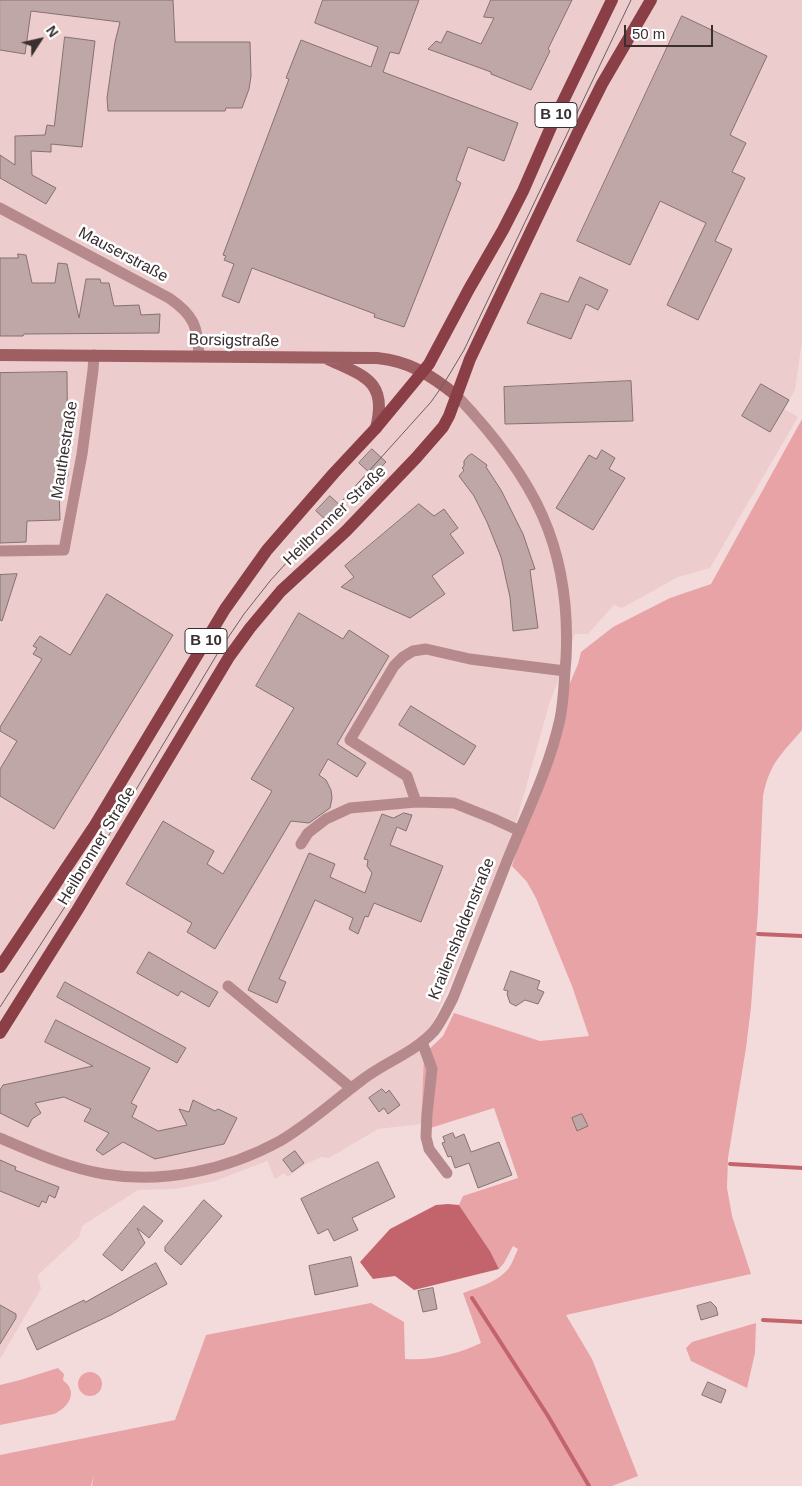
<!DOCTYPE html>
<meta charset="utf-8">
<style>
body{margin:0}
#map{position:relative;width:802px;height:1486px;overflow:hidden;background:#f4dbdb;font-family:Arial,sans-serif}
canvas{display:block}
.north{position:absolute;left:15px;top:15px;width:50px;height:50px;-webkit-text-stroke:4px #fff;paint-order:stroke;rotate:55deg;font-size:14px;font-weight:700;line-height:20px;text-align:center;color:#392f30}
.north::after{content:'';display:block;margin:auto;width:18px;height:22px;background:#392f30;clip-path:polygon(50% 0,100% 100%,50% 72%,0 100%)}
.scale{position:absolute;left:624px;top:25px;width:89px;height:22px;box-sizing:border-box;border:2px solid #392f30;border-top:0;padding-left:6px;font-size:15px;line-height:18px;white-space:nowrap;color:#392f30;-webkit-text-stroke:4px #fff;paint-order:stroke}
</style>
<div id="map">
<canvas width="802" height="1486"></canvas>
<div class="north">N</div>
<div class="scale">50 m</div>
</div>
<script>
const context = document.querySelector('canvas').getContext('2d');
context.lineJoin = 'round';
function paint(path, color) { context.fillStyle = color; context.fill(path, 'evenodd'); }
function trace(path, color, width, dash) { context.strokeStyle = color; context.lineWidth = width; context.lineCap = dash ? 'butt' : 'round'; context.setLineDash(dash || []); context.stroke(path); }
function write(font, color, halo, rows, align = 'center') {
  context.font = font + ' Arial,sans-serif'; context.lineWidth = 5; context.setLineDash([]); context.textBaseline = 'middle'; context.strokeStyle = halo; context.fillStyle = color; for (const [text, x, y, turn = 0] of rows) {
    context.save(); context.translate(x, y); context.rotate((+turn || 0) * Math.PI / 180); context.textAlign = isNaN(turn) ? turn : align; if (halo) context.strokeText(text, 0, 0); context.fillText(text, 0, 0); context.restore();
  }
}
paint(new Path2D(`
 M0,0H802V341L795,390L784,409L798,417L710,568L678,577L622,608L614,605L588,634H575L549,705L507,855L431,1027L424,1054L422,1124L378,1129L329,1158L321,1157L306,1164L288,1177L284,1173L275,1179L267,1161L215,1181L175,1189L138,1190L82,1226L79,1237L38,1275L41,1289L0,1359Z`), '#edcccd');
paint(new Path2D(`
 M802,419V730C781,755 770,762 763,796L758,911L751,1007L746,1048L728,1158L727,1188L732,1216L751,1274L566,1315L592,1359L638,1476L612,1486H576L574,1481L576,1486H92L94,1474L91,1486H0V1455L175,1420L206,1335L371,1303L404,1322L405,1359C430,1361 458,1354 481,1343L463,1293C479,1287 498,1282 509,1268C513,1262 515,1255 518,1249L513,1246L504,1263L499,1269L490,1251L459,1205L463,1196L518,1178L494,1108L421,1131L424,1054L443,1036L454,1013L540,1041L589,1036L572,986L536,898L527,882L512,866L567,690L578,664L581,652L613,627L670,598L711,584Z
 M756,1323L755,1353L747,1388L691,1361L686,1348L692,1342Z
 M58,1368L64,1374L63,1380C64,1382 67,1383 68,1385C77,1397 64,1410 54,1414L0,1425V1385L20,1380Z
 M78 1384a12 12 0 1 1 24 0a12 12 0 1 1-24 0Z`), '#e8a3a6');
paint(new Path2D(`
 M448,1204L459,1205L490,1251L499,1269L414,1290L395,1276L373,1279L360,1262L390,1229L436,1205Z`), '#c3646d');
trace(new Path2D(`
 M758,934L802,936
 M730,1164L802,1168
 M472,1298L548,1416L589,1486
 M763,1320L802,1322`), '#c3646d', 4);
const building = new Path2D(`
 M0,0H173L175,42H250L251,76L249,89L242,108H226L225,111H108L107,98L115,42L120,22L31,11L25,54L0,50Z
 M323,0H419L399,54L390,52L383,72L518,123L504,161L468,147L456,180L461,183L404,327L374,317L375,314L252,268L239,303L222,296L234,264L224,260L226,256L223,255L289,79L286,78L301,40L371,67L378,47L315,23Z
 M491,0H572L548,49L550,51L531,90L491,74V72L428,49L436,41L441,43L447,31L481,44L494,18L484,17Z
 M682,16L767,56L730,135L746,143L732,172L745,178L715,241L732,249L698,320L667,305L706,223L660,201L630,265L577,241Z
 M65,37L95,41L82,147L51,144V152L31,151L32,175L56,188L46,204L0,178V155L15,165V136L45,135L47,125L54,126Z
 M18,254L26,255L32,283H55L58,263L67,264L79,318L86,279H100L101,283H109L114,306L139,305L141,315L160,314L159,333L24,334L23,336H0V258H18Z
 M580,277L608,290L598,310L586,304L571,339L527,323L541,293L568,302Z
 M67,372L68,475L65,487H59L60,520L27,521L26,542L0,543V373Z
 M631,381L633,421L505,424L504,387Z
 M761,384L789,400L770,432L742,416Z
 M372,449L386,462L373,476L359,463Z
 M602,450L615,458L609,469L625,478L593,530L556,508L589,455L596,459Z
 M472,454L487,465L486,467L501,490L523,534L535,569L530,570L538,628L513,631L510,597L501,557L487,522L474,496L459,476L464,470L462,468L464,466V461L468,456Z
 M330,496L344,509L330,524L316,511Z
 M419,504L434,516L444,509L458,528L450,534L464,553L432,576L445,594L410,618L341,587L354,577L345,566Z
 M17,574L2,621L0,620V575Z
 M107,594L173,635L54,829L0,796V769L17,741L0,731V727L42,659L33,654L37,648L33,646L40,636L70,655Z
 M299,613L343,639L349,630L389,656L337,744L366,763L357,777L328,759L319,775L326,780L331,790L332,798L330,808L309,823L291,821L215,949L187,932L192,923L126,884L163,821L214,851L207,864L223,874L272,791L251,779L294,708L256,686Z
 M411,706L476,746L464,765L399,725Z
 M404,813L412,815L406,831L397,827L390,845L443,866L421,922L374,903L368,917L365,916L358,934L349,929L353,918L315,900L279,979L286,982L277,1003L248,990L309,853L335,864L330,877L365,893L372,873L367,866L368,860L364,859L382,814L393,818Z
 M149,952L218,992L209,1007L181,991L178,996L137,973Z
 M511,971L540,981L537,989L544,992L538,1004L525,1000L516,1006L510,1003L507,994L508,991L504,990Z
 M65,982L186,1048L177,1063L57,997Z
 M56,1020L150,1068L131,1103L137,1106L132,1117L158,1131L187,1125L179,1109L189,1112L193,1100L215,1111L218,1109L237,1118L224,1144L155,1159L123,1142L103,1155L96,1150L109,1133L84,1121L91,1109L64,1097L35,1103L41,1113L32,1119L28,1127L0,1113V1090L3,1085L93,1066L45,1042Z
 M382,1089L386,1093L389,1090L400,1105L388,1114L384,1108L379,1112L369,1098Z
 M582,1114L588,1126L577,1131L572,1118Z
 M453,1133L455,1138L464,1134L471,1152L499,1142L512,1175L478,1188L469,1163L455,1168L451,1156L448,1157L442,1143L445,1142L443,1137Z
 M295,1151L304,1163L292,1172L283,1160Z
 M0,1160L16,1167L15,1170L59,1187L55,1198L49,1195L46,1203L42,1201L39,1207L0,1191Z
 M378,1162L395,1197L352,1218L358,1230L334,1241L328,1229L318,1234L301,1199Z
 M204,1200L222,1216L181,1265L165,1251V1247Z
 M144,1206L163,1221L149,1238L137,1228L145,1243L122,1271L103,1255Z
 M351,1257L358,1286L315,1295L309,1266Z
 M156,1263L167,1284L111,1315L37,1350L27,1328L84,1300L85,1302Z
 M433,1288L437,1309L423,1312L418,1291Z
 M711,1302L716,1307L718,1315L701,1320L697,1306Z
 M0,1305L16,1314V1318L0,1344Z
 M708,1382L726,1390L721,1403L702,1395Z`);
paint(building, '#bfa7a8');
trace(building, '#867171', 1);
trace(new Path2D(`
 M0,208L169,298C194,315 198,327 199,356
 M0,551L64,550L82,454L93,370L94,355
 M416,802L407,776L350,740L394,666L403,657L413,651L426,649L470,659L565,671
 M301,844L308,833L326,819L350,808L416,802L454,803L494,819L520,831
 M228,986L351,1088
 M422,1042L432,1069L427,1114L426,1137L429,1149L447,1173
 M0,1138C33,1152 68,1168 104,1174C163,1184 227,1170 280,1141C309,1124 335,1100 362,1080C385,1062 414,1053 434,1031C442,1021 447,1009 453,998C471,952 489,906 507,861C526,814 549,769 560,719C564,700 564,679 566,659C572,546 533,476 457,396`), '#b68a8c', 11);
trace(new Path2D(`
 M0,355L377,358C410,361 432,376 457,396
 M328,359C364,376 388,381 376,428`), '#9e5f63', 12);
trace(new Path2D(`
 M0,967L95,825L225,609L267,550L334,473L376,428L429,364L469,289L503,230L523,191L554,120L612,0
 M0,1033L78,909L229,657L250,628L281,591L346,531L416,458L443,427L449,416L470,359L579,130L602,84L651,0`), '#8a3f46', 12);
trace(new Path2D(`
 M0,1007L79,885L219,651L244,614L270,581L431,402L443,385L464,350L631,0`), '#6d5f60', 1);
for (const [x, y, w] of [
 [556,115,42],
 [206,641,42]
]) { const box = new Path2D(); box.roundRect(x - w / 2, y - 12.5, w, 25, 4); context.fillStyle = '#fff'; context.fill(box); trace(box, '#392f30', 1); }
write('bold 15px', '#392f30', null, [
 ["B 10",556,115],
 ["B 10",206,641]
]);
write('16px', '#392f30', '#fff', [
 ["Mauserstraße",123,255,28],
 ["Borsigstraße",234,341,1],
 ["Mauthestraße",65,450,-81],
 ["Heilbronner Straße",335,516,-44],
 ["Heilbronner Straße",97,846,-59],
 ["Krailenshaldenstraße",462,929,-68]
]);
</script>
